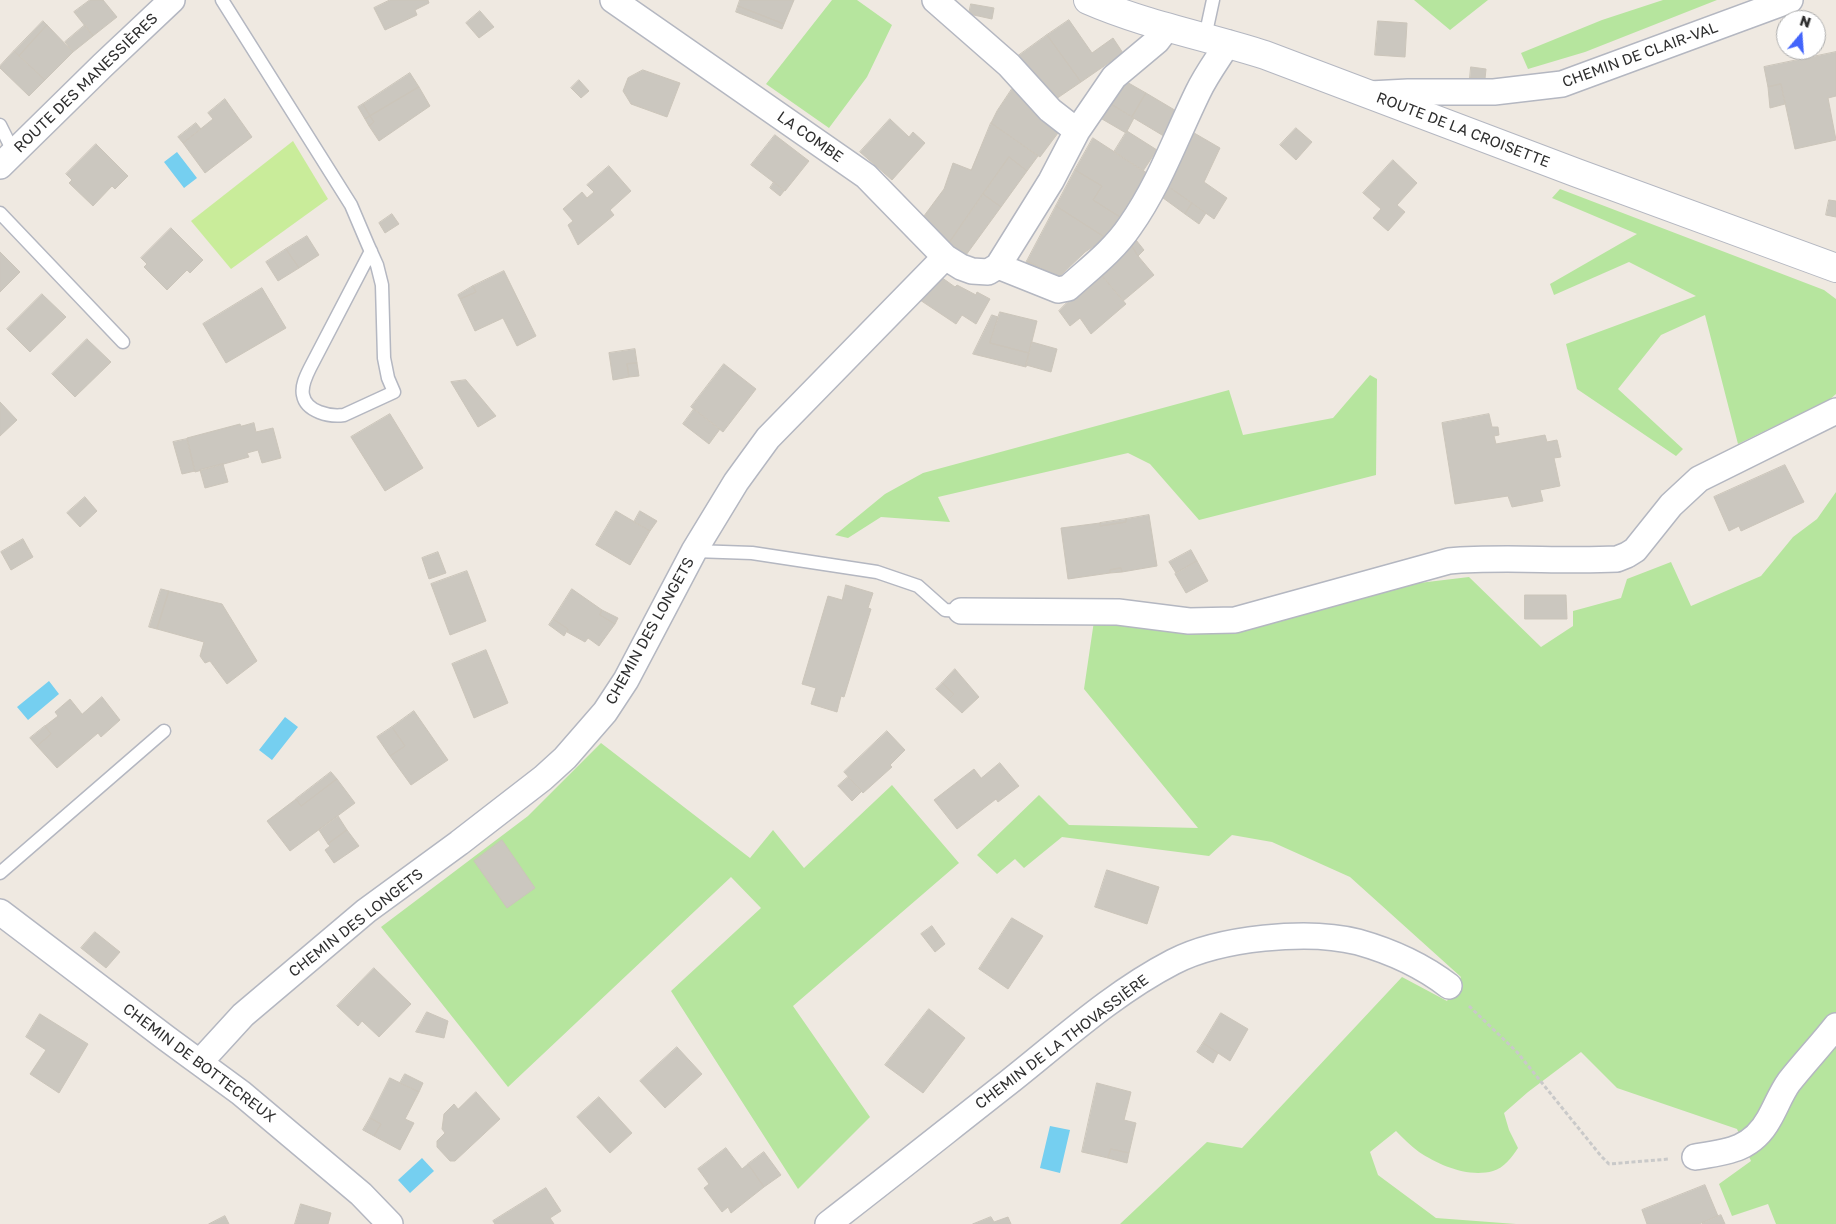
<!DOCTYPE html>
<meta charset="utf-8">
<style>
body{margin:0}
#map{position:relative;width:1836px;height:1224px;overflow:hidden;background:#efe9e1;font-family:"Golos Text",sans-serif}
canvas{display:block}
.north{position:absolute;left:1776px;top:10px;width:50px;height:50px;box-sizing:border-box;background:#fff;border:1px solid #ababab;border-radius:50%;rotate:18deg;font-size:14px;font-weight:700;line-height:20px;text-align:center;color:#2e2e2e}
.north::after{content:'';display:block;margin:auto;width:18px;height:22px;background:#4264fb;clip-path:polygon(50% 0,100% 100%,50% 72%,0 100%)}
</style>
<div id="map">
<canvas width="1836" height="1224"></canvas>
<div class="north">N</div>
</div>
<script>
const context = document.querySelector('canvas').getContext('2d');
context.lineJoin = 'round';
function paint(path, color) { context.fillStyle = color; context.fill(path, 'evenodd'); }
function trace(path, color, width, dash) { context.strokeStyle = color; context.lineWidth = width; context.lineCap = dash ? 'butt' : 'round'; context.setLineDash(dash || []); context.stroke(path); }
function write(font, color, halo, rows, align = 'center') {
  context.font = font + ' "Golos Text",sans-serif'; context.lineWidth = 4; context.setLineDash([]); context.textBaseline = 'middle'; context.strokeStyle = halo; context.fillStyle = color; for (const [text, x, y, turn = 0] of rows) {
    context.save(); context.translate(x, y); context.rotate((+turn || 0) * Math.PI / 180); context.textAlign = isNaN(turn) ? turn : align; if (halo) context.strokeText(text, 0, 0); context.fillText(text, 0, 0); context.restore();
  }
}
paint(new Path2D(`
 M832,0H857L892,25L867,77L829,128L766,84Z
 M1414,0H1488L1450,30Z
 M1663,0H1717L1585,52L1528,69L1521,53L1602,20Z
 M1560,189L1824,290L1836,299V394L1829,400L1738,444L1705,315L1661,335L1618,389L1683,449L1676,456L1577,389L1566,344L1696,296L1629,262L1554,295L1550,284L1637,234L1552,198Z
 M1370,375L1377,379L1376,475L1199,520L1150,464L1128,453L938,497L950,522L881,517L848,538L835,535L885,494L923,473L1229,390L1243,435L1333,418Z
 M1836,492V1224H1776L1768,1204L1732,1216L1719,1184L1751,1161L1737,1129L1617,1088L1581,1052L1528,1092L1504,1113L1509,1130L1518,1148C1512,1157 1504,1168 1493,1171C1468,1178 1439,1165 1419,1152C1411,1146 1403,1138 1396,1131L1370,1152L1378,1175L1436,1218L1516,1224H1120L1207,1142L1242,1148L1402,977L1447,1001L1461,977L1350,877L1272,842L1232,835L1209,856L1062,837L1024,868L1015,859L997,874L977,855L1039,795L1069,825L1198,828L1084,689L1094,621L1199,630L1394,586L1469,577L1541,647L1573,626V611L1621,598L1627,579L1671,562L1691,606L1761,576L1793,537L1817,519Z
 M601,743L750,858L773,830L804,868L892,785L959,863L793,1006L870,1117L798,1189L671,991L761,908L731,877L508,1087L381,927L528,816Z`), '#b6e59e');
paint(new Path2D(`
 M293,141L328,199L231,269L191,221Z`), '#c9ec9a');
paint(new Path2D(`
 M177,152L197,178L184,188L164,162Z
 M49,681L59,694L28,720L17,707Z
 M285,717L298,727L272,760L259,750Z
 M1050,1126L1070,1130L1060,1173L1040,1168Z
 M422,1158L434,1171L410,1193L398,1180Z`), '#75cff0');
const building = new Path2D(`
 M90,0H103L117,17L93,36L74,12Z
 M390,0H428L429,3L415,10L417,15L385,30L374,8Z
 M740,0H794L784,24L738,6Z
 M971,4L994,8L992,19L969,14Z
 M738,6L784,24L782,29L736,12Z
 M480,11L494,27L479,38L466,23Z
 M1069,20L1092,53L1113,38L1123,53L1081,82L1047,35Z
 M43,21L47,25L19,56L14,51Z
 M1378,21L1407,23L1405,57L1375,55Z
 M47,25L73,52L45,80L19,56Z
 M85,25L93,36L73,52L65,42Z
 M1047,35L1081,82L1053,101L1018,56Z
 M14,51L45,80L29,96L0,68V66Z
 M1836,52V96L1828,98L1836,140L1795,149L1781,84L1768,87L1764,67Z
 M1471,67L1486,69L1485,79L1470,78Z
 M643,70L680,83L667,117L631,104L623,91L628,78Z
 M410,73L419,87L370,116L363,104Z
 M579,80L589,91L581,98L571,88Z
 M1125,81L1146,93L1132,117L1111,104Z
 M1781,84L1785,104L1770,108L1768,87Z
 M419,87L430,106L379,141L369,126L374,122L370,116Z
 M1012,89L1058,133L1040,157L991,123L997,111Z
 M1146,93L1178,112L1167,138L1132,117Z
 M225,99L252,137L205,173L183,143L213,119L208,113Z
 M363,104L370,116L365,119L358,107Z
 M1111,104L1134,118L1126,133L1102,119Z
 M370,116L374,122L369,126L365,119Z
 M890,119L909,137L913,132L925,143L892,180L860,152Z
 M196,123L201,129L183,143L178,137Z
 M991,123L1038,156L1027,171L1009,157L949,243L921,220L944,189L953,163L971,170Z
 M1296,128L1312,142L1296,160L1280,145Z
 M1189,130L1220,148L1204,182L1227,198L1214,219L1165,184Z
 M1127,131L1157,150L1143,171L1114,152Z
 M775,135L809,161L785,191L751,165Z
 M1093,138L1147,173L1120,217L1093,200L1102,186L1075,170Z
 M96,144L128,176L115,189L112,186L93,206L69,183L72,180L66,174Z
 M1009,157L1027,171L1001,207L983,194Z
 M1393,160L1417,183L1397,205L1405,212L1388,231L1373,218L1381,209L1363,193Z
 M609,166L631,191L610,210L614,215L578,245L568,225L573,221L563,209L582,192L587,198L594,192L587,185Z
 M1075,170L1102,186L1093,200L1120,217L1106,238L1056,206Z
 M774,182L784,191L780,196L770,188Z
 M1166,185L1192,203L1185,214L1159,195Z
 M983,194L1001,207L966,255L949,243Z
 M1829,200L1836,201V217L1826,215Z
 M1192,203L1206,213L1199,224L1185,214Z
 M1056,206L1106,238L1085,252L1059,277L1027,261Z
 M392,214L399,224L385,233L379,223Z
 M171,228L203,260L190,273L187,270L167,290L144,267L147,264L141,258Z
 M1132,235L1144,250L1138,256L1128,240Z
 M307,236L319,255L299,268L286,249Z
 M1128,240L1138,256L1154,275L1123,301L1098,271Z
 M286,249L299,268L278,281L266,262Z
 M0,252L20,272L0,292Z
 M1027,261L1046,271L1043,276L1024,266Z
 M504,271L536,336L517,346L503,318L475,331L460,299L476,292L473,286Z
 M1098,271L1126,304L1091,334L1080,318L1070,326L1059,311Z
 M941,277L955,287L957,285L976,295L977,292L990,299L976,324L962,315L956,324L920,300Z
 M473,286L476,292L460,299L458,295Z
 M262,288L286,328L226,363L203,324Z
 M42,294L66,317L30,352L7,329Z
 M1000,312L1037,321L1029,353L990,343Z
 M992,315L998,317L990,343L1029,353L1026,367L973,354Z
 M87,339L111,362L75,397L52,374Z
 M1032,342L1057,349L1051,372L1026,365Z
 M635,349L637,363L627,364L629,377L613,380L609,353Z
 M637,363L639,376L629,377L627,364Z
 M724,364L756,389L723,432L691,407Z
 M466,380L496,416L478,427L451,382Z
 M0,402L17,420L0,436Z
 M694,409L720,429L709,444L683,424Z
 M390,414L423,468L385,491L351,437Z
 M1489,414L1492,427H1498L1499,435L1494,436L1496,444L1545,435L1547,442L1557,440L1561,457L1554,458L1560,486L1540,490L1543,501L1512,507L1508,496L1455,504L1442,423Z
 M254,423L256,432L273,428L281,458L262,463L258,450L247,453L249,457L195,472L187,438L240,424L241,426Z
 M187,439L195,471L182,474L173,442Z
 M223,464L228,482L205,488L200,470Z
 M1785,465L1804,502L1741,531L1739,526L1729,531L1714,497Z
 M85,497L97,511L80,527L67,513Z
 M616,511L650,531L630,565L596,545Z
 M640,511L657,521L650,531L634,522Z
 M1149,515L1157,566L1122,572L1121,568L1110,570V573L1068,579L1061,528L1100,523V526L1126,522V519Z
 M1126,519V522L1100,526V523Z
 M23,539L33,557L11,570L1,552Z
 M1191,550L1197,561L1176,573L1169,562Z
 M438,552L446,573L429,579L422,558Z
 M1197,561L1208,581L1186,593L1175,574Z
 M1121,568L1122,572L1110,573V570Z
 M467,571L486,621L450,635L431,584Z
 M846,585L873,593L868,608L871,609L844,697L841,696L837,712L811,704L816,688L802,684L828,596L842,600Z
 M161,589L169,591L157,629L149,627Z
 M572,589L602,610L600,615L615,624L599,646L588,638L585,642L567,632L568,629L553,619Z
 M169,591L222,604L257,661L227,684L210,661L205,663L200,656L204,642L157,629Z
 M1525,595H1566L1567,619H1525Z
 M602,610L618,618L615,624L600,615Z
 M553,619L568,629L564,636L549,625Z
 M486,650L508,703L474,718L452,664Z
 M955,669L979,697L962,713L948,700L954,694L942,683Z
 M942,683L954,694L948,700L936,689Z
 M102,697L120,720L101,737L98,733L57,768L37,746L51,734L45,726L58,716L55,712L70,699L82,714Z
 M414,711L448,760L411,785L390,756L405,746L392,727Z
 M45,726L51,734L37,746L30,738Z
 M392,727L405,746L390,756L377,737Z
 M887,731L905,750L890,765L892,767L863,793L844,772Z
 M1000,763L1019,786L998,802L996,799L957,829L934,800L974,769L981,778Z
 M331,772L337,779L301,806L296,799Z
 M848,777L862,791L852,801L838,786Z
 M337,779L355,803L290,851L267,821L296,799L301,806Z
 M338,816L347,830L328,844L319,830Z
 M347,830L359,846L334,863L325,850L330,846L328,844Z
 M502,840L535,888L507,908L474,861Z
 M1107,870L1159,887L1147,924L1095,907Z
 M1012,918L1043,936L1008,989L979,969Z
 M932,926L945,944L935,952L921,934Z
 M95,932L120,952L106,968L81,948Z
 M374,968L411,1004L379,1037L362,1021L358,1026L337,1006Z
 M929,1009L965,1038L923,1093L885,1065Z
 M427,1012L448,1021L444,1038L416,1032Z
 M1221,1013L1248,1029L1230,1061L1203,1043Z
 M40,1014L88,1044L59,1093L30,1074L46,1050L26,1037Z
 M1203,1043L1218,1053L1213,1063L1197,1052Z
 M677,1047L702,1074L665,1108L640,1081Z
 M405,1074L423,1083L419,1092L400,1083Z
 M390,1078L419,1092L405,1119L414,1123L400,1150L374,1136L381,1124L370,1118Z
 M1097,1083L1131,1092L1124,1120L1136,1123L1129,1153L1111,1149L1108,1158L1082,1152Z
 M476,1092L500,1119L455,1161H450L437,1147V1141L445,1133L442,1129L444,1114L454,1104L458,1109Z
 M599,1097L632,1133L610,1153L577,1117Z
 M370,1118L381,1124L374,1136L363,1130Z
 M726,1148L742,1169L748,1164L764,1187L731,1213L728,1207L722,1212L704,1188L709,1184L698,1169Z
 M1111,1149L1129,1153L1127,1163L1108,1158Z
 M764,1152L781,1175L764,1187L748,1164Z
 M1705,1185L1718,1216L1699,1224H1647L1642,1210Z
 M546,1188L561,1211L550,1218L554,1224H495L493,1221Z
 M301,1204L331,1213L328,1224H295Z
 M1721,1215L1725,1224H1703L1702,1223Z
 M225,1216L229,1224H209Z
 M991,1217L994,1222L1008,1217L1011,1224H973Z`);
paint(building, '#cbc7bf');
trace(building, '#cbc5ba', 1);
const service = new Path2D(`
 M222,0L351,205L368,245L377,265L382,285L384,358L388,378L394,392L344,415C330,417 306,412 303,395C301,386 306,376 310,368L371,251
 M1205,37L1213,0
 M0,125L14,153
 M0,213L123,342
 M694,551L752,553L877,572L918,586L945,610L961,611
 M0,873L164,731`);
const minor = new Path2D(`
 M613,0L866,176L945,257L961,267L972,271L988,272L998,266L1051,181L1077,131L1114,77L1157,41L1167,28
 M935,0L1009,65L1050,110L1077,131
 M1370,94L1408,92H1494L1562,84L1790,0
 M0,166L103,65L172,0
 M998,266L1058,290L1068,288C1089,269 1114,250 1130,226C1159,185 1176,137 1198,92C1206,75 1218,59 1228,43
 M961,611L1118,612L1189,621L1235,620L1449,561C1505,556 1561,562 1617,559L1627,555L1635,550L1671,505L1699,479L1836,411
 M0,912L166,1038L241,1093L361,1194L390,1224
 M200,1062L243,1015L366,911L459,843L543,778L565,758L605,712L626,680L694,551L736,482L768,438L945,257
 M1695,1157C1727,1152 1752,1150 1769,1119C1776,1107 1781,1093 1789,1082C1804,1063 1821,1045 1836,1026
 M828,1224C889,1177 949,1129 1009,1082C1062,1040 1113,993 1173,962C1219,938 1308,929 1358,942C1390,951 1423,966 1449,986`);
const tertiary = new Path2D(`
 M1088,0C1145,25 1206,36 1265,55L1577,173L1836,268`);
trace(service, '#b4b7c1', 15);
trace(minor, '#b4b7c1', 28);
trace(tertiary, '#b4b7c1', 30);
trace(new Path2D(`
 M1469,1006L1517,1052L1601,1156L1609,1164L1669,1159`), '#c9c9c9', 3, [4, 2.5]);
trace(service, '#fff', 12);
trace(minor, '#fff', 25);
trace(tertiary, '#fff', 28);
write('15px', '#2e2e2e', '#fff', [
 ["CHEMIN DE CLAIR-VAL",1640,55,-20],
 ["ROUTE DES MANESSIÈRES",86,83,-44],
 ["ROUTE DE LA CROISETTE",1463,130,21],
 ["LA COMBE",810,137,35],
 ["CHEMIN DES LONGETS",650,631,-61],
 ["CHEMIN DES LONGETS",356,923,-38],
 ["CHEMIN DE LA THOVASSIÈRE",1062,1042,-37],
 ["CHEMIN DE BOTTECREUX",199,1063,37]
]);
</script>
